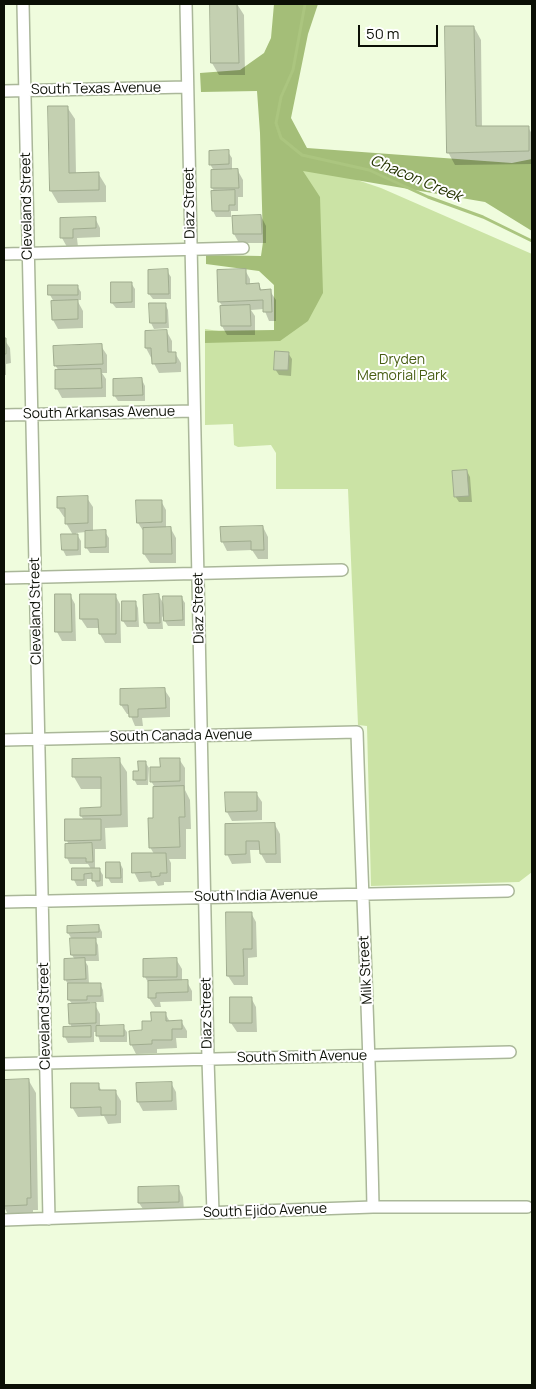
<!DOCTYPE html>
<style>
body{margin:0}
#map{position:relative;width:536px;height:1389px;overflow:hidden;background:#effcdd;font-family:Manrope,sans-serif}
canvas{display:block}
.frame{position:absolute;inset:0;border:5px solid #0b0f05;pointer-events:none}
.scale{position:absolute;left:358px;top:25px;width:80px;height:22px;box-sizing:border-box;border:2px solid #0b0f05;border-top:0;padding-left:6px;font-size:15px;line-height:18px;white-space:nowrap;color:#0b0f05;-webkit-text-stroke:4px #fff;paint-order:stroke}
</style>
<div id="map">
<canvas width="536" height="1389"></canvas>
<div class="frame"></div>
<div class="scale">50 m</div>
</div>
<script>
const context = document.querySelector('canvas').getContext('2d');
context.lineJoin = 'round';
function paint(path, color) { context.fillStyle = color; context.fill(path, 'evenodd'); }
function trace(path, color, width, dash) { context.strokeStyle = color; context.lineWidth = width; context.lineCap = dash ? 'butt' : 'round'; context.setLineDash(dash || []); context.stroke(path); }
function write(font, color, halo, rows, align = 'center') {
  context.font = font + ' Manrope,sans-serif'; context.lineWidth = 4; context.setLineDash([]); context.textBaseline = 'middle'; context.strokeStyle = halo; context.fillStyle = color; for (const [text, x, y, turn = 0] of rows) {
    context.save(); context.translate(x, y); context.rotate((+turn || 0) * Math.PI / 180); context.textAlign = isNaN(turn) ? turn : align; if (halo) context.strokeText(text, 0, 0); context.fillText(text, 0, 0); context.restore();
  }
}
paint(new Path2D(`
 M271,151L381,188L532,254V872L519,882L371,886L367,726L358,725L348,489H276V453L271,445L238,447L234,445L233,424L205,425V329L275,339Z`), '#cbe3a5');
paint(new Path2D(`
 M274,4H318L308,34L291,118L307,148L512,163L532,159V231L485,202L303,171L320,197L323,293L308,321L280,341L205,343V331L274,330V285L259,271L206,264V255L261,256L263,242L260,133L257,91L201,92L200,73L240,70L264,53L271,38Z`), '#a4be78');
paint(new Path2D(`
 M211,4H237L244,15L245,75H219L212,63Z
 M474,27L481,40L482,128L528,127L532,134V164L455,165L448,152Z
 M67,107L75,119L76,174L98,173L106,186V202L58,203L51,191Z
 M228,152L232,158V171H238L243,180V197H238V211H231V217H216L213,211L215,192L212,188V171H214L210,164Z
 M261,216L266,226V243H239L234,234Z
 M95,218L100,228V237L77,238L78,247H67L62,238L61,219Z
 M245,270L250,279V285H259L262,291H270L276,300V321H269L264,309L251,310L255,316V335H227L222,326L223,307L219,301Z
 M167,271L171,277V299H153L149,294Z
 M131,283L135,289V308H116L112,303Z
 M77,286L81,292V300H77L83,311V328L58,329L53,320L54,302L50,295Z
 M165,304L168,310L169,328L154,329L151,323Z
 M167,332L172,341V353H175L181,363V372L159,373L146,348Z
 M4,339L10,348L11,363L6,364V375H4Z
 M101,346L107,355V373H102L106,379V397L62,398L57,389L56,371H59L55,365Z
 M288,353L292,359L291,376L279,375L275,369Z
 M142,380L145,386V401H118L114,395Z
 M467,471L470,477L472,502H459L455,496Z
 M87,498L93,507V532H105L109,538V553H90L86,547V532L76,533L81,541V555L66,556L63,550L73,535L66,523V517H64L58,508Z
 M161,501L166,510V529H171L176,538V563H150L144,554V532L138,523Z
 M263,527L268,537V559H258L252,550L227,551L222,541Z
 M56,595H70L75,604L76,641H62L57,632Z
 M81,595H115L120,604L121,643H105L100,634V628H87L81,619Z
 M144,596H159L165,606L181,597L185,603V626H168L162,616L163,629H148L145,623Z
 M135,602L138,608L139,627H127L123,621Z
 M164,689L170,698V717L142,718L143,726H135L130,714H127L121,705Z
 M179,759L185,768V790L190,800L191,829H186V859H169L171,863V882H164V885L158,886L155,881L139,882L134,872L154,854L150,847L155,819L154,786L151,781L161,768Z
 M119,760L127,772L128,827L105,828L106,849H95V869H99L103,875V886L97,887L93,879H87V886H77L74,880V869H91L88,864H70L67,858L69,845L67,841L84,820L81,816L103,808L102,789H81L74,777Z
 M145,762L149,768L148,785H137L134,779Z
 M256,793L262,802V820L232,821L227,812Z
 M275,825L280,834L281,863H266L261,854V850H250L251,863L232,864L227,854L226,826Z
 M120,863L123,869V883H111L108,878Z
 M251,913L256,922L257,957L248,958V985H234L228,976Z
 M99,926L102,932V938H94L98,945L99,961H85L88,966L89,984H100L103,990L104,1002H90V1005H95L100,1014V1027H123L127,1032V1042H100L97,1032H94V1042L68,1043L65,1037L72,1028L70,1023L73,1005L69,1000V986L65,979L75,960L72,955V939L68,933Z
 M176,959L182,969V982H187L192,991V1001L160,1002L161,1007H155L149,998V984L145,977Z
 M251,998L256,1007L257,1032H237L231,1023Z
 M165,1013L170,1022L181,1021L187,1031V1038H176L177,1048L157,1049V1053L136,1054L131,1044L152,1022Z
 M4,1081H29L36,1093L38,1210H33V1217L10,1218L4,1207Z
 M171,1083L176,1092L177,1110L143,1111L138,1102Z
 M98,1084L102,1092L115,1091L121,1101V1123L108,1124L104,1116L78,1117L72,1107Z
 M178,1187L183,1197L184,1211L145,1212L139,1203Z`), '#0003');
trace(new Path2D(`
 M305,4L293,70L281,97L276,123L281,138L302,155L369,170L428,197L483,217L532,241`), '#abc57f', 3);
const building = new Path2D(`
 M210,4H237L239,63H211Z
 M445,26H474L476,126H529V151L447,153Z
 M48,106H68L69,173L99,172V190L50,191Z
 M229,150V164L209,165V151Z
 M238,169L239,188H211V170Z
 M235,190V205H229V211H212L211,191Z
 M261,215L262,234H233L232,216Z
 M96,217V228L73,229V238H60V218Z
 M168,269L169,294H148V270Z
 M246,269V284L259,283L260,290L271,289L272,312H263V300L218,302L217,270Z
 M111,282H132V302L111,303Z
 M48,285H78V295H48Z
 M78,300V319L52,320L51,301Z
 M149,303H166V323H150Z
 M250,305L251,326H221L220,306Z
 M167,330L168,352H176V363L152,364L151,348H145V331Z
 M4,338H6V354H4Z
 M102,344L103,364L54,366L53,346Z
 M275,351L289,352L288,370H274Z
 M101,369L102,388L55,389V370Z
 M142,378L143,395L113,396V379Z
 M467,470L469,496L454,497L452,471Z
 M88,496V523L65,524V508H57V497Z
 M136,500H162V522L137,523Z
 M263,526L264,550H251V541L221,542L220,527Z
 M171,527L172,554H143V528Z
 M106,530V547L85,548V531Z
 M61,534H78V550H62Z
 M55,594H71L72,632H55Z
 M80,594H116V634H99L98,619H80Z
 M159,594L160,623H144L143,595Z
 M163,596H182L183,620L164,621Z
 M122,601H136V621H122Z
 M165,688L166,708L138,709V717H129L128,705H120V689Z
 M120,758L121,815L80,816V808L101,807V777H72V759Z
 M160,758H180V781L150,782V767H160Z
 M138,761H146V780H133V771H138Z
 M184,786L185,817H179L180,847L149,848L148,818H153V787Z
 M225,792H257V811L226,812Z
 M65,819H101V840L65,841Z
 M275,823L276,854H260L259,841H246V854L225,855V824Z
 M92,843L93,862H86V858H65V844Z
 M132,853H166L167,873H160V876L151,877V872L132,873Z
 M106,862H120L121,878H106Z
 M72,868H100V881H92V873L84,874V880H72Z
 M226,912H252V949H243L244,976H227Z
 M99,925V932L67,933V926Z
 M70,938H96V955H71Z
 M85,958L86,979L64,980V959Z
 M177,958V977H143V959Z
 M188,980V992L156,993V998H148V981Z
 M68,983H101V996H87V1000H68Z
 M230,997H252V1023H230Z
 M96,1003V1023L69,1024L68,1004Z
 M151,1012H166V1021L182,1020V1029H172V1040H152V1044L130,1045L129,1031L142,1030V1021H151Z
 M124,1025V1036H96V1026Z
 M91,1026V1037H63V1027Z
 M29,1079L31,1198H27V1205L4,1206V1080Z
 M172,1082V1101L137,1102L136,1083Z
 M71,1083H99V1090H116V1115H101V1107L71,1108Z
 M179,1186V1202L138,1203V1187Z`);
paint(building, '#c4d0b1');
trace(building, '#a0ac8f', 1);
const street = new Path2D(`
 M23,4L49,1219
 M186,4L208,1059L213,1213
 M4,91L187,87
 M4,254L243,248
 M4,415L194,411
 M4,578L342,570
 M4,740L357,732C362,890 370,1049 373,1207
 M4,902L508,891
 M4,1064L510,1052
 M4,1220L373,1207H527`);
trace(street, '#aab799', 14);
trace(street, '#fff', 11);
write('14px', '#0b0f05', '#fff', [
 ["South Texas Avenue",96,89,-1],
 ["Diaz Street",190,203,-91],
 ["Cleveland Street",27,206,-91],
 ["South Arkansas Avenue",99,413,-1],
 ["Diaz Street",199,608,-91],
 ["Cleveland Street",36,611,-91],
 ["South Canada Avenue",181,736,-1],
 ["South India Avenue",256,896,-1],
 ["Milk Street",366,970,-93],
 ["Diaz Street",207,1013,-91],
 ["Cleveland Street",45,1016,-91],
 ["South Smith Avenue",302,1057,-1],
 ["South Ejido Avenue",265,1211,-2]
]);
write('14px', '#485e13', '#fff', [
 ["Dryden",402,360],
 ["Memorial Park",402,376]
]);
write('italic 15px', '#253400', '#fff', [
 ["Chacon Creek",416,179,23]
]);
</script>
